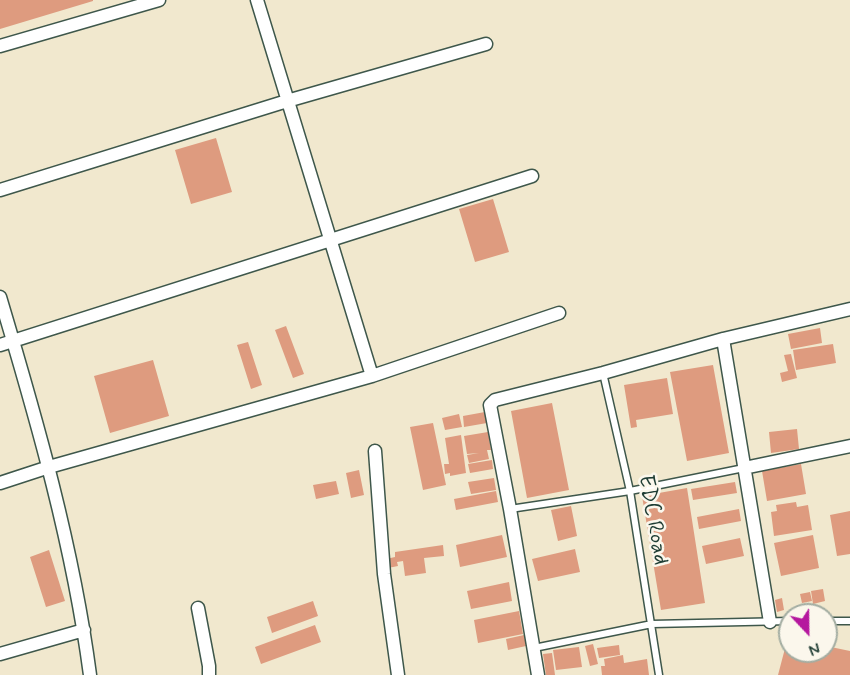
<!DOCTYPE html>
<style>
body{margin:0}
#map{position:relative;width:850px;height:675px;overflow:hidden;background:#f1e8ce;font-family:Mynerve,sans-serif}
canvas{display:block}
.north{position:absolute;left:778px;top:603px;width:60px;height:60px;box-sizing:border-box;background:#fbf7ec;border:2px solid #a3ada2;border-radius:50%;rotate:158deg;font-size:16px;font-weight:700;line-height:24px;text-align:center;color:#1f3d34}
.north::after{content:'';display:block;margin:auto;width:21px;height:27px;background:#b5179e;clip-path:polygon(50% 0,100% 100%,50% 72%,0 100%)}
</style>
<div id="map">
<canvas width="850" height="675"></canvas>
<div class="north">N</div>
</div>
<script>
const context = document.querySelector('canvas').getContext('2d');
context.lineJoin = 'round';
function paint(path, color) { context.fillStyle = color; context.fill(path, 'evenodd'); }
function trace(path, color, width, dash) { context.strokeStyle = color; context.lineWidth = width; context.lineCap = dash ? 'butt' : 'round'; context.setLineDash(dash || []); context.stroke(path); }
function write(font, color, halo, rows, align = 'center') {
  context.font = font + ' Mynerve,sans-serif'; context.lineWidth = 5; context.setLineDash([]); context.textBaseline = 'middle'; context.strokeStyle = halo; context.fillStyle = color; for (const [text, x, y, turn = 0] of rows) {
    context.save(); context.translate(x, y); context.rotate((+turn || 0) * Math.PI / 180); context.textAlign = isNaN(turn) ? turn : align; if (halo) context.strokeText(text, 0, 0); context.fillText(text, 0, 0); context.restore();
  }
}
paint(new Path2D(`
 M0,0H93V1L0,29Z
 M216,138L232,192L191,204L175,150Z
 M493,199L509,252L475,262L459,209Z
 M286,326L304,374L293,378L275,330Z
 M820,328L822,343L791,349L788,334Z
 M248,342L262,385L251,389L237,345Z
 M833,344L836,363L796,370L793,350Z
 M791,354L797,378L782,382L780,373L788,371L784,355Z
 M153,360L169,416L110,433L94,376Z
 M713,365L729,453L687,461L670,372Z
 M667,378L673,414L636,420L637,427L631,428L624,385Z
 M552,403L569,490L527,498L511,411Z
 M485,412L487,423L464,427L463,416Z
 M459,414L462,427L445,430L442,418Z
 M433,423L446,485L423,490L410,427Z
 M797,429L799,449L771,453L769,432Z
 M488,432L491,450H487L489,459L469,463L467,455L479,453L467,454L464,436Z
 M461,435L466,473L450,476V473L445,474L444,464H449L445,438Z
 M492,460L493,469L470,473L468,464Z
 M801,464L806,494L767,501L762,471Z
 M359,470L364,495L351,498L346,473Z
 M494,478L496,490L471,494L468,482Z
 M336,481L339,494L316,499L313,485Z
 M735,482L737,493L693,500L691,489Z
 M687,488L705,603L661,610L642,496Z
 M496,491L498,502L456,510L454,499Z
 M796,502L797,507L808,505L812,530L774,536L771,512L777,511L776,505Z
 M571,506L577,536L558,541L551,510Z
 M739,509L741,521L699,529L697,517Z
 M850,511V554L837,556L830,515Z
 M502,535L507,557L460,567L456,545Z
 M813,535L819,568L781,576L774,543Z
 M740,538L744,556L706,564L702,546Z
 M443,545L444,556L424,558L426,573L405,576L403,561L397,562L398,566L388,568L386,559L395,557V552Z
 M575,549L580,572L538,581L532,559Z
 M49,550L65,601L46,607L30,557Z
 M509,582L512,601L471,609L467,591Z
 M823,589L825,601L813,604L811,591Z
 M810,592L812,601L802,603L800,594Z
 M782,598L784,610L777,612L775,600Z
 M313,601L318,616L272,633L267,617Z
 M519,611L523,634L478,643L474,620Z
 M315,625L321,642L261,664L255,647Z
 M524,635L526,646L508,650L506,639Z
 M788,637H790V651H826V646L850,651V675H778Z
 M593,644L598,664L590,666L585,646Z
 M619,645L620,655L599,658L597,648Z
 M579,647L582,667L556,670L553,650Z
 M552,653L555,675H546L543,654Z
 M623,655L624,663L647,659L649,675H602L601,666H605L604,659Z`), '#de9b7f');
const lane = new Path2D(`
 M603,373L630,491L659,675
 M510,509L630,491L744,468
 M826,621H850
 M534,648L652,624L790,621`);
const street = new Path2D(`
 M257,0L372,376
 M0,46L159,0
 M0,190L287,101L486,44
 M0,297C37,421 73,546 90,675
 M723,339L770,622
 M0,345L532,176
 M375,451L384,574L398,675
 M744,468L850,446
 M0,483L49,467L372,376L559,313
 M198,608L209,666V675
 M0,654L84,630
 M538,675L510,509L490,405L495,400L603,373L723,339L850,309`);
trace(lane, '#3e574b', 9);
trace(street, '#3e574b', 15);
trace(lane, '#fff', 6);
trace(street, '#fff', 12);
write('22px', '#1f3d34', '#fbf7ec', [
 ["EDC Road",652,520,80]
]);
</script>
